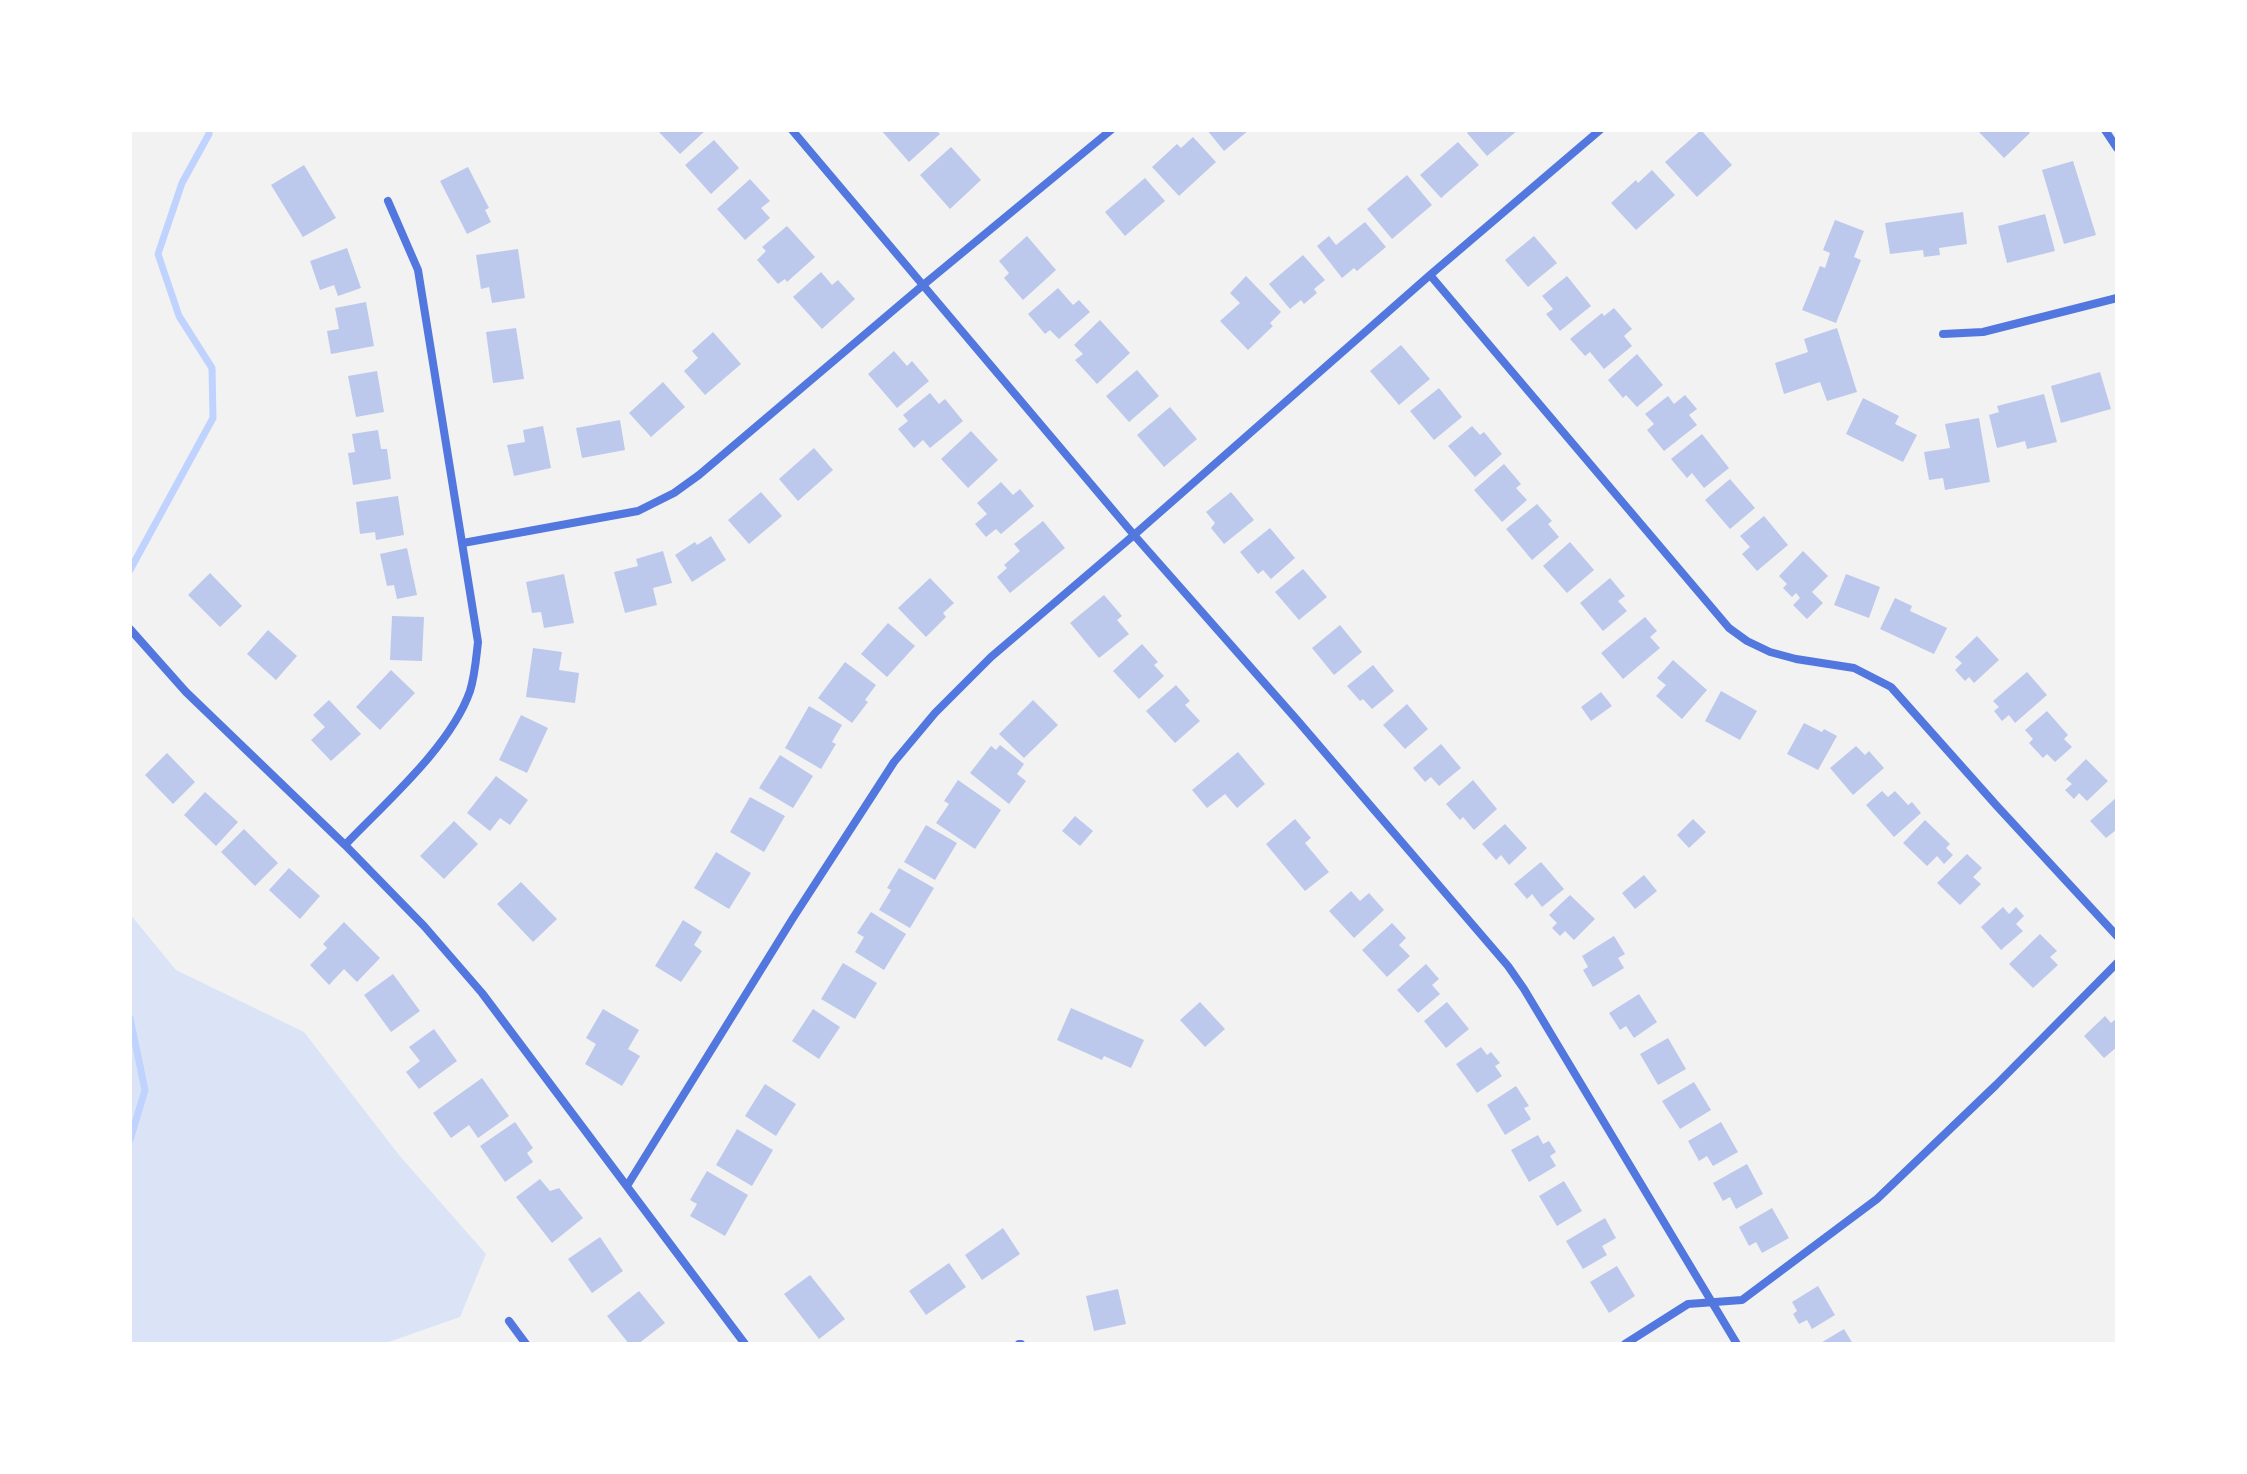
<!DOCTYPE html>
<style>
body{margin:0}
#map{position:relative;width:2247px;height:1474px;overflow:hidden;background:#f2f2f2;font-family:"Source Sans 3",sans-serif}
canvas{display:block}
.frame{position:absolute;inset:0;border:132px solid #fff;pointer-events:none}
</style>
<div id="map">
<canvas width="2247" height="1474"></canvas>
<div class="frame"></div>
</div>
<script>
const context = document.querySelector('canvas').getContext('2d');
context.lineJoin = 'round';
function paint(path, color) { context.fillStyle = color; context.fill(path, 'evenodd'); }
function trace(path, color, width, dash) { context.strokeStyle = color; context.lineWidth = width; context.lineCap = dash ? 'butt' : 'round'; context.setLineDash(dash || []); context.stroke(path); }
paint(new Path2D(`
 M130,914L176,970L304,1032L399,1155L486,1254L460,1317L383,1344H130Z`), '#dbe4f7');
trace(new Path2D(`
 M130,570L213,418L212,368L179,316L158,254L182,183L209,134V130
 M130,1018L145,1090L130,1140`), '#bfd3fe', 7);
paint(new Path2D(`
 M657,130H706L680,154Z
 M881,130H936L940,134L909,162Z
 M1207,130H1249L1224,151Z
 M1471,130H1518L1487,156L1467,133Z
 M1701,130L1732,165L1697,197L1665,162Z
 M1977,130H2027L2030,133L2004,158Z
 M1193,137L1216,162L1179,196L1152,167L1177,144L1181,148Z
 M714,140L739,168L711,194L685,165Z
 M1458,142L1479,165L1441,198L1420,175Z
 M951,147L981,180L950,209L920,175Z
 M2073,161L2096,235L2064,244L2042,170Z
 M304,165L336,218L303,237L271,185Z
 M468,167L489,208L485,210L491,222L467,234L440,181Z
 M1652,170L1675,195L1636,230L1611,203L1636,180L1638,183Z
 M1407,175L1432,205L1392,239L1367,209Z
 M1145,178L1165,201L1125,236L1105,212Z
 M750,179L770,201L761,208L770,218L745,240L717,209Z
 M1963,212L1967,244L1939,248L1940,255L1924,257L1923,250L1890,254L1885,223Z
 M2045,214L2055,251L2007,263L1998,226Z
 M1835,220L1864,231L1854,257L1861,260L1836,323L1802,310L1820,266L1825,268L1830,253L1823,250Z
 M1365,222L1386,247L1357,271L1354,268L1342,278L1317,246L1329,236L1336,245Z
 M787,226L815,257L787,282L785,279L778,284L757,260L766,251L762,247Z
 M1027,236L1056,270L1023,300L1004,278L1009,273L999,261Z
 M1534,236L1557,263L1528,287L1505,260Z
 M347,248L361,288L338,296L334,285L320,290L310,261Z
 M518,249L525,298L492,303L489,287L481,289L476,255Z
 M1303,255L1325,280L1314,289L1317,293L1304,304L1301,300L1290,309L1269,284Z
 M821,272L832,285L838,280L855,299L822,329L793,297Z
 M1246,276L1281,312L1270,323L1273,326L1248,350L1220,321L1240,303L1230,293Z
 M1567,276L1591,306L1560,331L1546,314L1553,309L1542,296Z
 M1058,288L1073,305L1079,300L1090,312L1059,339L1050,330L1045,334L1028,314Z
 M366,302L374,346L331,354L327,331L339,329L335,308Z
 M1614,308L1632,329L1624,336L1632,346L1604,369L1590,352L1585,356L1570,339L1602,313L1604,316Z
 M1100,320L1130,353L1097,384L1075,360L1083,354L1074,345Z
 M516,328L524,379L493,383L486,332Z
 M1837,328L1857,392L1827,401L1820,382L1784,394L1775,363L1808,352L1804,339Z
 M713,332L741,364L705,395L684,371L698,358L692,351Z
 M1401,345L1430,379L1399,405L1370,371Z
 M894,351L907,366L912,361L929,381L897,408L868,374Z
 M1637,354L1663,385L1637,407L1626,395L1623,398L1608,380Z
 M1137,370L1159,396L1129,422L1106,396Z
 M377,371L384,412L356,417L348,376Z
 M2100,372L2111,409L2061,423L2051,386Z
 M663,382L685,407L651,437L629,413Z
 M1439,388L1462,417L1434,440L1410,411Z
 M930,393L939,404L945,399L963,421L930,448L923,440L914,448L898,429L908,421L903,415Z
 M2044,394L2057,442L2027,449L2025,441L1997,448L1989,415L1999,412L1997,406Z
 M1685,395L1697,409L1689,415L1697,425L1664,451L1647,430L1654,424L1645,414L1668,396L1674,404Z
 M1863,398L1899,416L1895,424L1917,435L1903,462L1846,434Z
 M1170,407L1197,439L1164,467L1137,435Z
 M1979,418L1990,482L1945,490L1943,478L1929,480L1924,452L1950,448L1945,424Z
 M620,420L625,450L582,458L576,428Z
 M543,426L551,468L514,476L507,445L525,442L523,430Z
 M1472,426L1480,435L1484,432L1502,454L1475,477L1448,446Z
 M378,430L381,449H387L391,479L353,485L348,453L355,452L352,434Z
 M971,431L998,460L968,488L941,459Z
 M1702,434L1729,468L1704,488L1692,473L1687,478L1671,459Z
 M814,448L833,470L798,501L779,479Z
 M1504,464L1521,484L1516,488L1527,500L1502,522L1474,490Z
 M1730,479L1755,508L1730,529L1705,500Z
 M1001,482L1013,495L1020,489L1034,506L1001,534L996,529L986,537L975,524L987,514L977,503Z
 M761,492L782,516L749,544L728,520Z
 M1231,492L1254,520L1224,544L1211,528L1215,523L1206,512Z
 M398,496L404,535L376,540L375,532L360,534L356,502Z
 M1537,504L1552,521L1548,524L1559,537L1532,560L1506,529Z
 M1764,516L1788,545L1757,571L1742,554L1750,547L1740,536Z
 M1043,521L1065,548L1010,593L997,577L1007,568L1004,565L1020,551L1014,544Z
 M1270,528L1295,558L1271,579L1263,570L1258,574L1240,552Z
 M711,536L726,560L692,582L675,555L695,542L697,545Z
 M1570,542L1594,570L1567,593L1543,566Z
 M407,548L417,595L397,599L394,585L387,586L380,554Z
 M663,551L672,583L653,588L657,605L625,613L614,572L638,566L636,559Z
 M1803,551L1828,576L1812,592L1823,603L1807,619L1793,605L1800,598L1796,593L1792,597L1783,588L1787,584L1779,576Z
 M1303,569L1327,597L1299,620L1275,592Z
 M210,573L242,606L220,627L188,595Z
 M564,574L574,623L544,628L541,612L532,613L526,582Z
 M1846,574L1880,587L1869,618L1834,605Z
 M930,578L954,603L943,613L946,617L926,637L898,608Z
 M1610,578L1625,596L1618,601L1627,611L1603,631L1580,603Z
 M1104,595L1122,616L1117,620L1129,634L1099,658L1070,623Z
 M1895,598L1912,606L1910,611L1947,628L1934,654L1880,629Z
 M392,616L424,617L422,661L390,660Z
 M1645,617L1657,631L1650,637L1660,648L1623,679L1601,653Z
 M888,623L915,646L887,677L861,654Z
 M1340,625L1362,652L1334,675L1312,648Z
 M268,630L297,656L276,680L247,654Z
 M1977,636L1999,660L1974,683L1969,677L1965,681L1955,670L1962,663L1955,657Z
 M1142,644L1158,662L1154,665L1164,676L1139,699L1113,671Z
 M533,648L562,652L559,670L579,673L575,703L526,697Z
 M1673,660L1707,690L1682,719L1656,696L1666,685L1657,678Z
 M845,662L876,685L865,700L868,702L852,723L818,698Z
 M1373,665L1394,691L1372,709L1363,699L1360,701L1347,686Z
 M391,670L415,693L380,730L356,707Z
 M2027,672L2047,695L2015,723L2009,715L2002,721L1994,711L1999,707L1993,701Z
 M1176,685L1190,701L1185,705L1200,721L1175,743L1146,711Z
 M1721,691L1757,711L1740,740L1705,721Z
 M1601,692L1612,706L1591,721L1581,707Z
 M329,700L361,734L331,761L311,740L325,727L313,715Z
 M1033,700L1058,725L1024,758L999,734Z
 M1407,704L1428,729L1405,749L1383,725Z
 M809,706L842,725L832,742L836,744L821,769L785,748Z
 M2047,711L2068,735L2064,739L2072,747L2055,762L2047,754L2043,758L2029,743L2033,739L2025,730Z
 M521,715L548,728L527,773L499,760Z
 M1804,723L1822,732L1824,729L1837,736L1818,770L1787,754Z
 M1441,744L1461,768L1439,786L1431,777L1425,782L1413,768Z
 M1000,745L1024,764L1017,774L1026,781L1009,804L970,773L991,746L996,750Z
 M1856,746L1865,755L1869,751L1884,768L1853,795L1830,768Z
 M1238,752L1265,784L1237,808L1225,794L1207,808L1192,790Z
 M167,753L195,782L173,804L145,775Z
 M780,755L813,776L793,808L759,788Z
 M2086,759L2108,781L2087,801L2079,793L2074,799L2065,790L2072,784L2066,779Z
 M496,776L528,800L510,825L500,818L490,831L467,813Z
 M958,780L1001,810L975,849L936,823L949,804L944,801Z
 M1473,780L1497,809L1474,830L1463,817L1460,820L1446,804Z
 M1882,791L1888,797L1895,791L1908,805L1912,802L1921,813L1894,837L1866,805Z
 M205,792L238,822L216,846L184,815Z
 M750,797L785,816L764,852L730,832Z
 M2117,797V831L2116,830L2106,838L2090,821Z
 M1075,816L1093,831L1080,846L1062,831Z
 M1295,819L1311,838L1305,843L1329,872L1305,891L1266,844Z
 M1693,819L1706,832L1689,848L1677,835Z
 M1925,820L1950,844L1946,848L1953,855L1944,864L1937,856L1927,866L1903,843Z
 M454,821L478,844L444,879L420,856Z
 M1505,824L1527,848L1509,865L1501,855L1496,860L1482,844Z
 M926,825L957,843L935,880L904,862Z
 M244,829L278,863L255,886L221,852Z
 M716,852L751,873L729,909L694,888Z
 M1967,854L1982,868L1973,877L1981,884L1960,905L1937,883Z
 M1541,862L1564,889L1542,907L1532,894L1527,899L1514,884Z
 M289,868L320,896L300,919L269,890Z
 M899,868L934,888L910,928L879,910L891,890L887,888Z
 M1644,875L1657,891L1635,909L1622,893Z
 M521,882L557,919L533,942L497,904Z
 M1351,891L1360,901L1369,893L1384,910L1354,938L1329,911Z
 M1570,895L1595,919L1574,940L1565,931L1560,936L1552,928L1557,923L1549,915Z
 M2003,907L2009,914L2016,907L2024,916L2016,924L2023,931L2001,950L1981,927Z
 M871,912L906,934L884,970L855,952L864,937L857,933Z
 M683,920L702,932L694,945L702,951L681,982L655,966Z
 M344,922L380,958L357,982L344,969L329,985L310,965L327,948L323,944Z
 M1392,923L1406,938L1399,945L1410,956L1387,977L1362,950Z
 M2040,934L2057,951L2050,957L2058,965L2033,988L2009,964Z
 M1614,936L1625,954L1618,958L1624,968L1593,987L1583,970L1588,967L1582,956Z
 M843,963L877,983L855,1019L821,999Z
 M1426,964L1439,979L1432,985L1440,994L1418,1013L1397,990Z
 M393,974L420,1011L391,1032L364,995Z
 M1639,994L1657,1022L1634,1038L1626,1026L1620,1030L1609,1013Z
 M1200,1002L1225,1029L1205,1047L1180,1020Z
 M1447,1002L1469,1029L1446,1048L1424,1021Z
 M1071,1008L1144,1040L1131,1068L1104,1056L1102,1060L1057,1040Z
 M603,1009L639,1030L628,1049L640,1056L622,1086L585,1064L596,1044L586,1038Z
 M813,1009L840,1027L819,1059L792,1041Z
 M2105,1016L2111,1023L2117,1018V1047L2104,1058L2084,1036Z
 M434,1029L457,1061L419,1089L406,1072L420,1061L409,1047Z
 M1668,1038L1686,1069L1658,1085L1640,1054Z
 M1481,1047L1487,1055L1491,1052L1500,1063L1495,1066L1502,1076L1477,1093L1456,1064Z
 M482,1078L509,1116L478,1138L469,1125L451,1138L433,1113Z
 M1694,1082L1711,1110L1680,1129L1662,1101Z
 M765,1084L796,1104L776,1136L745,1116Z
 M1516,1086L1529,1106L1524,1108L1531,1119L1505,1135L1487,1105Z
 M515,1122L533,1148L527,1153L533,1162L505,1182L480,1146Z
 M1721,1122L1738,1152L1713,1166L1707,1156L1699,1161L1688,1141Z
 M737,1129L773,1150L752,1186L716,1165Z
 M1538,1135L1543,1144L1549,1141L1556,1152L1550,1156L1556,1166L1529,1182L1511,1150Z
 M1747,1164L1763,1194L1736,1209L1730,1197L1723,1201L1713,1183Z
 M707,1171L748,1195L725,1236L690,1216L697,1204L690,1200Z
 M540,1179L550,1191L559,1188L583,1218L552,1243L516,1197Z
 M1564,1181L1582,1211L1557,1226L1539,1196Z
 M1772,1208L1789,1238L1762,1253L1756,1242L1749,1246L1739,1227Z
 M1605,1218L1616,1238L1602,1246L1607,1255L1583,1269L1566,1241Z
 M1003,1228L1020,1254L982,1280L965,1255Z
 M600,1237L623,1271L592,1293L568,1259Z
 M949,1263L966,1287L926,1315L909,1291Z
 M1617,1266L1635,1296L1609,1313L1590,1282Z
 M810,1275L845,1319L819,1339L784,1294Z
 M1818,1286L1835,1315L1812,1329L1807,1320L1799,1324L1793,1314L1797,1311L1792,1302Z
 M1118,1289L1126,1324L1094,1331L1086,1296Z
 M639,1291L665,1323L638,1344H629L607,1316Z
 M1844,1329L1853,1344H1819Z`), '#bdc9ec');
trace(new Path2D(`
 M792,130L1134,535L1297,720L1508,966L1524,989L1737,1344
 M2105,130L2117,148
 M1430,275L1729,628L1747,641L1770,652L1796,659L1854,668L1891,687L1996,805L2117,936
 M1943,334L1983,332L2117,298
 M463,543L638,511L674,493L699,475L922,286L1111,130
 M130,629L186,692L345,845L424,926L482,993L745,1344
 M345,845C385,803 451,746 470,691C475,675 476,659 478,642L418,270L388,201
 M627,1186L793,918L894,762L935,713L991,657L1134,535L1430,275L1600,130
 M509,1321L526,1344
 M1019,1344H1021
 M1625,1344L1688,1304L1742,1300L1877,1199L1996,1085L2117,963`), '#5277de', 8);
</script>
